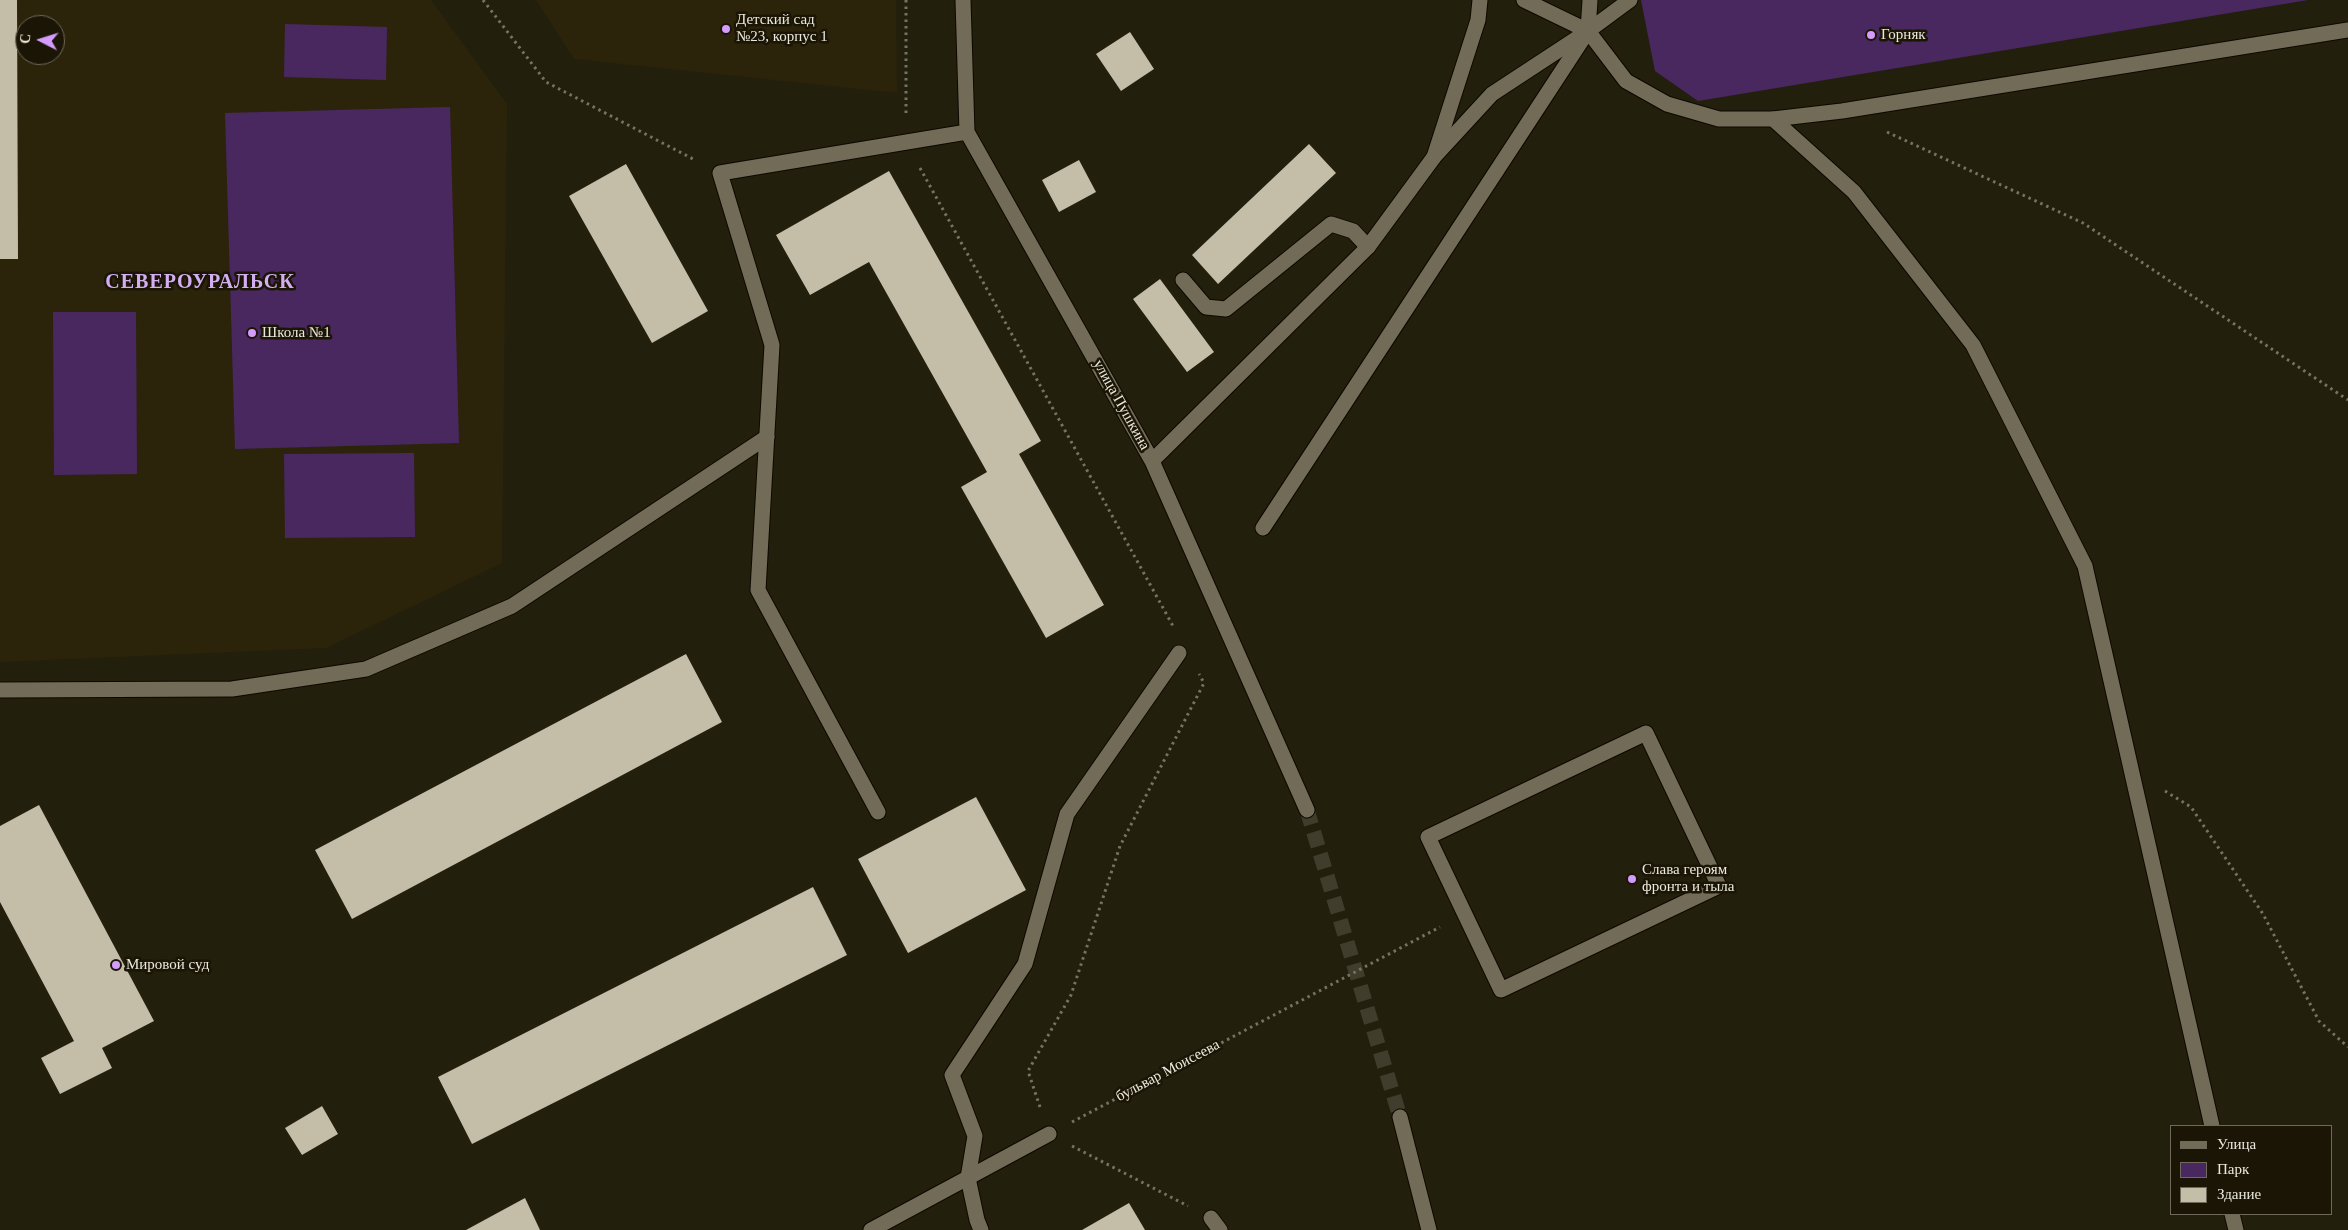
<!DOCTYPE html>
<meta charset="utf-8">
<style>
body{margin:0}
#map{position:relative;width:2348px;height:1230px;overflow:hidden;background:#231f0d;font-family:Georgia,serif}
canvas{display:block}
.legend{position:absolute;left:2170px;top:1125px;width:162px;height:90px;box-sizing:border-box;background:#1a1505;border:1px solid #6e695b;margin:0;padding:6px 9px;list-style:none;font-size:15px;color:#ebe8dd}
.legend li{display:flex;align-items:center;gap:10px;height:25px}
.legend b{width:25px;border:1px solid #6e695b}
.north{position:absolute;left:15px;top:15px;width:50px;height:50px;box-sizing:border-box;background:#1a1505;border:1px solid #6e695b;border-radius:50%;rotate:275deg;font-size:14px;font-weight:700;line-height:20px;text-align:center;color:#ebe8dd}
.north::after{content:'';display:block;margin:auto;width:18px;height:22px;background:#d39cfd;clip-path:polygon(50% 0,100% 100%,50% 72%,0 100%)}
</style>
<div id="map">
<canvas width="2348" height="1230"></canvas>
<ul class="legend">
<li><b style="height:6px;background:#716b57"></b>Улица</li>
<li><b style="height:14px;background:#492860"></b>Парк</li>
<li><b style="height:14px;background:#c4bea8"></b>Здание</li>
</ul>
<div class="north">С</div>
</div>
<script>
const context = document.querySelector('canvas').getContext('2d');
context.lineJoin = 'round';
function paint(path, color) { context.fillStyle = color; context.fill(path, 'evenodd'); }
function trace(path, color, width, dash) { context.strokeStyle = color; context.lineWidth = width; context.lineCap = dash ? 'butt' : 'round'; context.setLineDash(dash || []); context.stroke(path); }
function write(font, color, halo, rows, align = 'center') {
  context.font = font + ' Georgia,serif'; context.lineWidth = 5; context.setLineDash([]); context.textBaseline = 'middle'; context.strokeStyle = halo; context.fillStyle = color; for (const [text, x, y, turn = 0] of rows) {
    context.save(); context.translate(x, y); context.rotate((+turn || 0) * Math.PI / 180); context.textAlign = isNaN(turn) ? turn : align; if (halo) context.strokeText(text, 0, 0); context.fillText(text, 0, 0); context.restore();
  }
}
paint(new Path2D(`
 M0,0H431L507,104L502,563L326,648L0,662ZM25,25H55V55H25Z
 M536,0H896L897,93L574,59Z`), '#2b240b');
paint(new Path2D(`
 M1641,0H2308L1698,101L1655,71Z
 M285,24L387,27L386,80L284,77Z
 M450,107L459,443L235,449L225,113Z
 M53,312H136L137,474L54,475Z
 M414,453L415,537L285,538L284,454Z`), '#492860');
paint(new Path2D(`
 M0,0H17L18,259H0Z
 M1130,32L1154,69L1121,91L1096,54Z
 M1309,144L1336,173L1218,284L1192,255Z
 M1079,160L1096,192L1059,212L1042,180Z
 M626,164L708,311L652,343L569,196Z
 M889,171L1041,441L1019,454L1104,605L1046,638L961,487L987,472L869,262L810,295L776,235Z
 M1160,279L1214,352L1187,372L1133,299Z
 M686,654L722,722L352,919L315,850Z
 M976,797L1026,890L908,953L858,859Z
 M39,805L154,1021L102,1048L112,1068L60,1094L41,1058L74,1041L0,902V826Z
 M813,887L847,955L472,1144L438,1077Z
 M322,1106L338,1134L302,1155L285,1128Z
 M525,1198L540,1230H466Z
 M1129,1203L1145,1230H1082Z`), '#c4bea8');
trace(new Path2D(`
 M1307,810L1400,1117`), '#413d2c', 15, [15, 8]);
const lane = new Path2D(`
 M1524,0L1588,31
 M1588,31L1590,0
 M1773,119L1854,192L1973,345L2085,566L2212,1126
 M1434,157L1478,20L1480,0
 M1183,280L1206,307L1226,309L1331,224L1353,231L1368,247
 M1263,528L1588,31L1630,0
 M0,690L232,689L366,669L512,606L767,437
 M2232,1214L2236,1230
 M1211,1218L1220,1230
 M981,1230L977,1220L968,1178L975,1136L952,1075L1025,964L1067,814L1179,653`);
const street = new Path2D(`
 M963,0L967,132L1152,461L1307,810
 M1152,461L1368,247L1434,157L1492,94L1588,31L1626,81L1667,104L1719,119H1773L1842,111L2348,30
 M1646,733L1719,886L1501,990L1428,837Z
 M878,812L758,590L772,345L720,173L967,132
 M1400,1117L1429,1230
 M871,1230L1049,1134`);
trace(lane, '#0d0800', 17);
trace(street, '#0d0800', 17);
trace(new Path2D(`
 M483,0L546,82L695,160
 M906,0V115
 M1887,132L2083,223L2348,400
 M920,168L1173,626
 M2165,791L2191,807L2263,914L2319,1021L2348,1047
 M1040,1107L1028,1071L1071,995L1120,846L1204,683L1199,674
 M1072,1122L1440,927
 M1072,1146L1188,1206`), '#767364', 3, [2.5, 4]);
trace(lane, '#716b57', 15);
trace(street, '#716b57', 15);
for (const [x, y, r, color] of [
 [726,29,5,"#d39cfd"],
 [1871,35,5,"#d39cfd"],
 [252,333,5,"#d39cfd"],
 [1632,879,5,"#d39cfd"],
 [116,965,5,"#d39cfd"]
]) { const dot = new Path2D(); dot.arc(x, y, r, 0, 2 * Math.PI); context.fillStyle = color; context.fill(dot); trace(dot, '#1a1505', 2); }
write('15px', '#ebe8dd', '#1a1505', [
 ["Детский сад",736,20],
 ["№23, корпус 1",736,37],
 ["Горняк",1881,35],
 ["Школа №1",262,333],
 ["Слава героям",1642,870],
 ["фронта и тыла",1642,887],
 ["Мировой суд",126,965]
], 'left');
write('15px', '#ebe8dd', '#1a1505', [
 ["улица Пушкина",1121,405,61],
 ["бульвар Моисеева",1168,1071,-28]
]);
context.letterSpacing = '1px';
write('bold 20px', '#d3aef1', '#1a1505', [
 ["СЕВЕРОУРАЛЬСК",200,283]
]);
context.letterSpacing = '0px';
</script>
